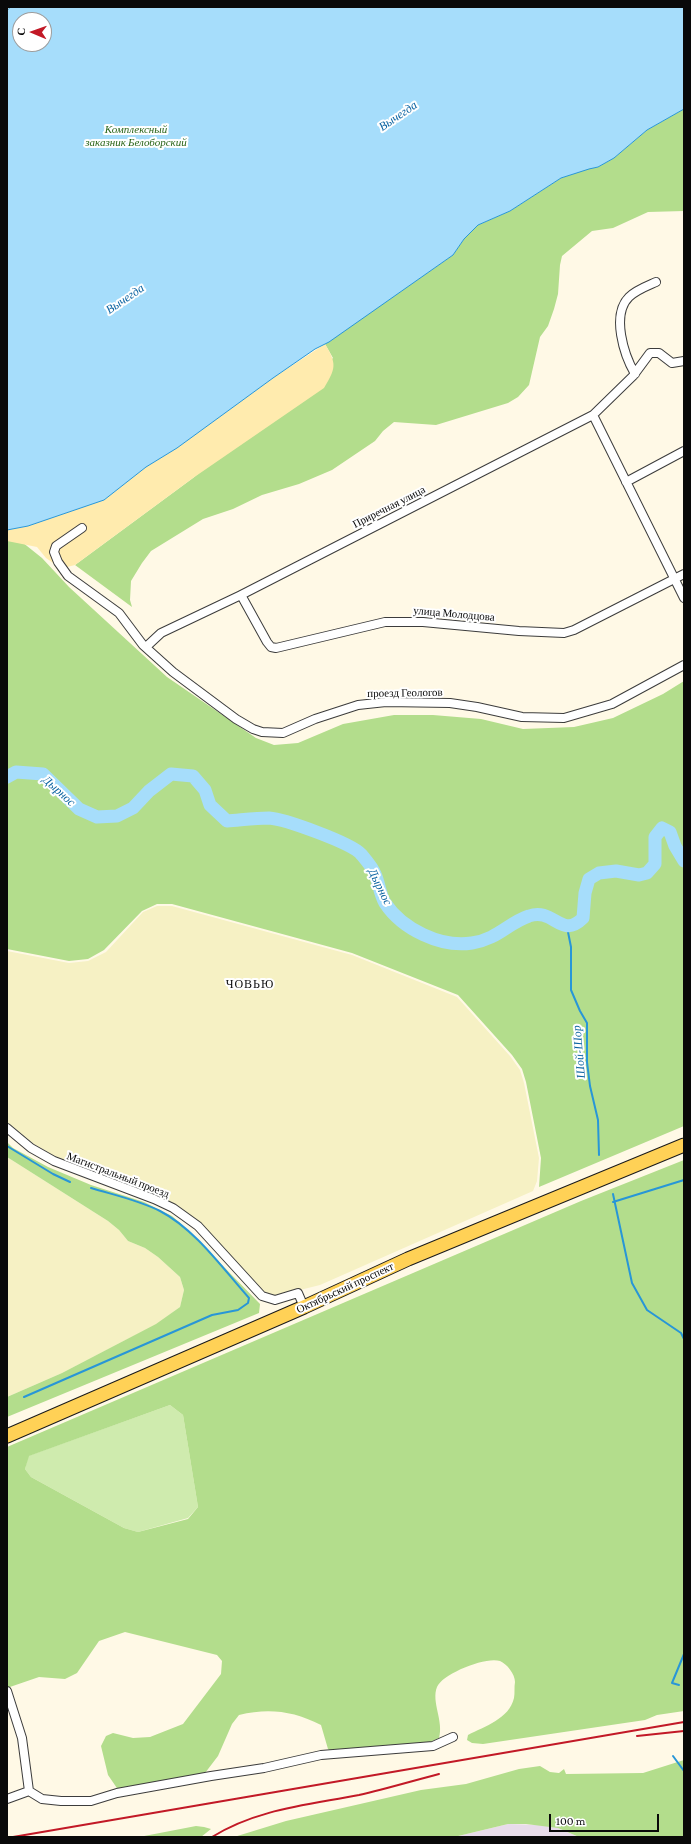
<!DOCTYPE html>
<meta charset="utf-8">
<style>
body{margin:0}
#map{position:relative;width:691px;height:1844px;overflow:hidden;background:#fff9e6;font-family:"Crimson Pro",serif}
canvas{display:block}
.frame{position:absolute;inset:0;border:8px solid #090909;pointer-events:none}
.north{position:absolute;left:12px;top:12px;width:40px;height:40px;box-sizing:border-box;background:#fff;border:1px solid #9d9d9d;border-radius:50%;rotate:272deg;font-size:11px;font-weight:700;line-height:16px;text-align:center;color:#090909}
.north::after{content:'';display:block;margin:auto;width:14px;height:18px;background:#c21926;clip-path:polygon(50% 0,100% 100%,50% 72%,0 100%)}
.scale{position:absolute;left:549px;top:1814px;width:110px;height:18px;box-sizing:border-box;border:2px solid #090909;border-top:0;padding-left:5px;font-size:12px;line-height:14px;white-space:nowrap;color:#090909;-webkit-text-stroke:3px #fff;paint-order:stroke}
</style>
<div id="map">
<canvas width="691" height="1844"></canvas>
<div class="frame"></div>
<div class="north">С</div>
<div class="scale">100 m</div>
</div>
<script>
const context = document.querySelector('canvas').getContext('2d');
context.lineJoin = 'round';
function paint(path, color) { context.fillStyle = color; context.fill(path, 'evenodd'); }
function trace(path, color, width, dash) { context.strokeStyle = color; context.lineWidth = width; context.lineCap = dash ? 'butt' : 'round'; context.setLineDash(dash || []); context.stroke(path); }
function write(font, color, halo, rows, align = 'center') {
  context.font = font + ' "Crimson Pro",serif'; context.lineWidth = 4; context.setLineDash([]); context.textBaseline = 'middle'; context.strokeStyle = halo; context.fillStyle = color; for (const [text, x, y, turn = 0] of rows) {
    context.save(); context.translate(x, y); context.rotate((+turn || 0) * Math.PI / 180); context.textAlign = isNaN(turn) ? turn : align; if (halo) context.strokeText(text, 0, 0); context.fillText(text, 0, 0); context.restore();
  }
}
paint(new Path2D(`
 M508,1824L544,1825L558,1828L579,1837H454Z`), '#e8dcea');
paint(new Path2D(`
 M157,906H172L352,955L457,997L510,1056L520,1070L524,1083L539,1158L537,1181L533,1191L320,1285L276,1296L264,1292L201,1223L175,1204L156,1195L56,1157L34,1144L7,1122V951L69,963L88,961L106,952L143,912Z
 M7,1157L108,1221L119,1230L128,1241L145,1248L158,1257L180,1277L184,1290L180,1307L157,1324L62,1373L7,1397Z`), '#f6f1c4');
paint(new Path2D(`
 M170,1405L183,1415L198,1507L188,1518L138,1532L124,1528L31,1477L25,1469L28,1456Z`), '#cfebae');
paint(new Path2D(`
 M684,109V211L648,212L613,228L592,231L562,256L560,265L558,294L554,309L548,326L540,337L529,385L518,397L508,403L436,425L394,422L383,431L375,441L332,470L299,484L262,495L233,509L203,519L151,551L142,563L131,581L130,600L132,607L75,565L193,478L333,358L325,344L453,255L464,239L478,225L510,211L561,178L589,168L598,167L614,158L647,130Z
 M7,538L22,542L42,558L69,587L167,677L256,738L274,745L298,743L343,724L394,715H433L481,719L523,729L574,727L613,718L663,694L684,681V1126L539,1187L541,1158L526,1082L522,1069L512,1055L458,995L352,953L172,904H157L142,911L104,950L88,959L69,961L7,949Z
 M7,1142L13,1148L48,1167L91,1185L144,1202L172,1216L188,1230L260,1304L259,1313L7,1417V1397L62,1373L156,1324L180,1307L184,1290L180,1277L158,1257L145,1248L128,1241L119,1230L108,1221L7,1157Z
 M684,1160V1711L657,1715L645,1720L483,1744L472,1743L467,1740L468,1735C485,1726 509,1719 514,1698C515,1693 514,1687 515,1682C515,1674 507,1664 500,1661C486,1656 442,1674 437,1687C431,1702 444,1721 439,1738L430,1742L339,1756L328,1749L321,1725C293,1711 269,1708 239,1715L232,1724L218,1756L202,1777L121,1794L108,1775L101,1746L106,1736L113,1733L133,1738L150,1737L183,1724L221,1674L222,1661L217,1655L125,1632L99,1641L77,1673L65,1679L39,1677L7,1688V1447L581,1201ZM170,1405L183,1415L198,1507L188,1519L138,1532L124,1528L31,1477L25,1469L29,1456Z
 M684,1760V1837H579L558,1828L526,1824H508L454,1837H234L286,1821L421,1790L466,1784L519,1769L540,1766L550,1772L559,1773L564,1769L566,1774L643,1773Z
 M196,1826L204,1827L211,1829L201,1837H139Z`), '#b3dd8c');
paint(new Path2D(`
 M325,344C337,364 336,368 324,388L193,478L75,565L67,567L56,565L46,558L37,547L7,541V530L28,526L104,500L146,467L177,448L273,378Z`), '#ffebae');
const water = new Path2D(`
 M11,7H684V109L647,130L614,158L598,167L589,169L561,178L510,211L478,225L464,239L453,255L329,342L315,349L273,378L177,448L146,467L104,500L28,526L7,530V11ZM20,20H44V44H20Z`);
paint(water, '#a6ddfb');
trace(water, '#2896d7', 1);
trace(new Path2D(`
 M567,927L571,947V990L580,1011L587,1023V1062L590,1086L598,1120L599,1155
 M7,1146L53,1174L70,1182
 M613,1194L632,1283L647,1310L681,1333L684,1339
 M613,1202L684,1180
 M684,1378V1385
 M24,1397L212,1315L238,1310L248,1303L249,1298C223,1269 195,1229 160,1211C138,1200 114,1195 91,1188
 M679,1685L672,1683L684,1654
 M673,1756L684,1771`), '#2896d7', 2);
trace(new Path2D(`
 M7,777L16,772L43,774L79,809L97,817L117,816L133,808L149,791L171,774L193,776L205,790L210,805L227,821C241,820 255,818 269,818C285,819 351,843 361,854C366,860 373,868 375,874C379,883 380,895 385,903C402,929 441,948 472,943C498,939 508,923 529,916C554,907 561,940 583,918L585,893L589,879L599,873L616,871L639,875L647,873L655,864V837L662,828L670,832L675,846L684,861`), '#a6ddfb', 13);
const street = new Path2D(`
 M635,374C624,355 611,315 629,297C636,290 647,286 656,282
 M593,415L684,598
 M626,482L684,451
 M82,528L56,546L54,552L58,562L68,576L119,613L143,645L173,672L236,719L253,729L262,732L283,733L315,719L358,705L386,702L450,703L477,707L522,717L564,718L612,704L684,665
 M241,595L267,642L271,647L276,648L385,622H423L519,631L564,633L574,630L684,574
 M146,647L161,633L241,595L593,415L633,376L650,353H659L672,363L684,361
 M7,1128L31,1148L54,1161L154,1199L173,1208L198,1226L262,1296L275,1300L298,1293L304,1307
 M7,1691L22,1738L29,1791L7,1799
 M29,1791L42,1799L61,1801H91L117,1793L211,1776L264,1768L321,1755L433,1746L453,1737`);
const primary = new Path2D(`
 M7,1436L304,1307L408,1259L684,1145`);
trace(street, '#3c3c3c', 10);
trace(primary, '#1a1a1a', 15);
trace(street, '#fff', 8);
trace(primary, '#ffd156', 13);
trace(new Path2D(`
 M637,1736L684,1731
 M13,1837L684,1722
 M212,1837C257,1809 308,1805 359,1795C386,1789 412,1781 439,1774`), '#c21926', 2);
write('italic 11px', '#296417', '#fff', [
 ["Комплексный",136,130],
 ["заказник Белоборский",136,143]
]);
write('11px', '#090909', '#fff', [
 ["Приречная улица",389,507,-27],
 ["улица Молодцова",454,614,5],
 ["проезд Геологов",405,693,-1],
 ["Магистральный проезд",118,1175,21],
 ["Октябрьский проспект",345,1288,-25]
]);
write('italic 12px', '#0c64a2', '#fff', [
 ["Вычегда",398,116,-34],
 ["Вычегда",125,299,-34],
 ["Дырнос",59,791,42],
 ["Дырнос",380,887,64],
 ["Шой-Шор",579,1052,-95]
]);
context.letterSpacing = '1px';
write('12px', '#090909', '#fff', [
 ["ЧОВЬЮ",250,984]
]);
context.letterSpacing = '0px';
</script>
